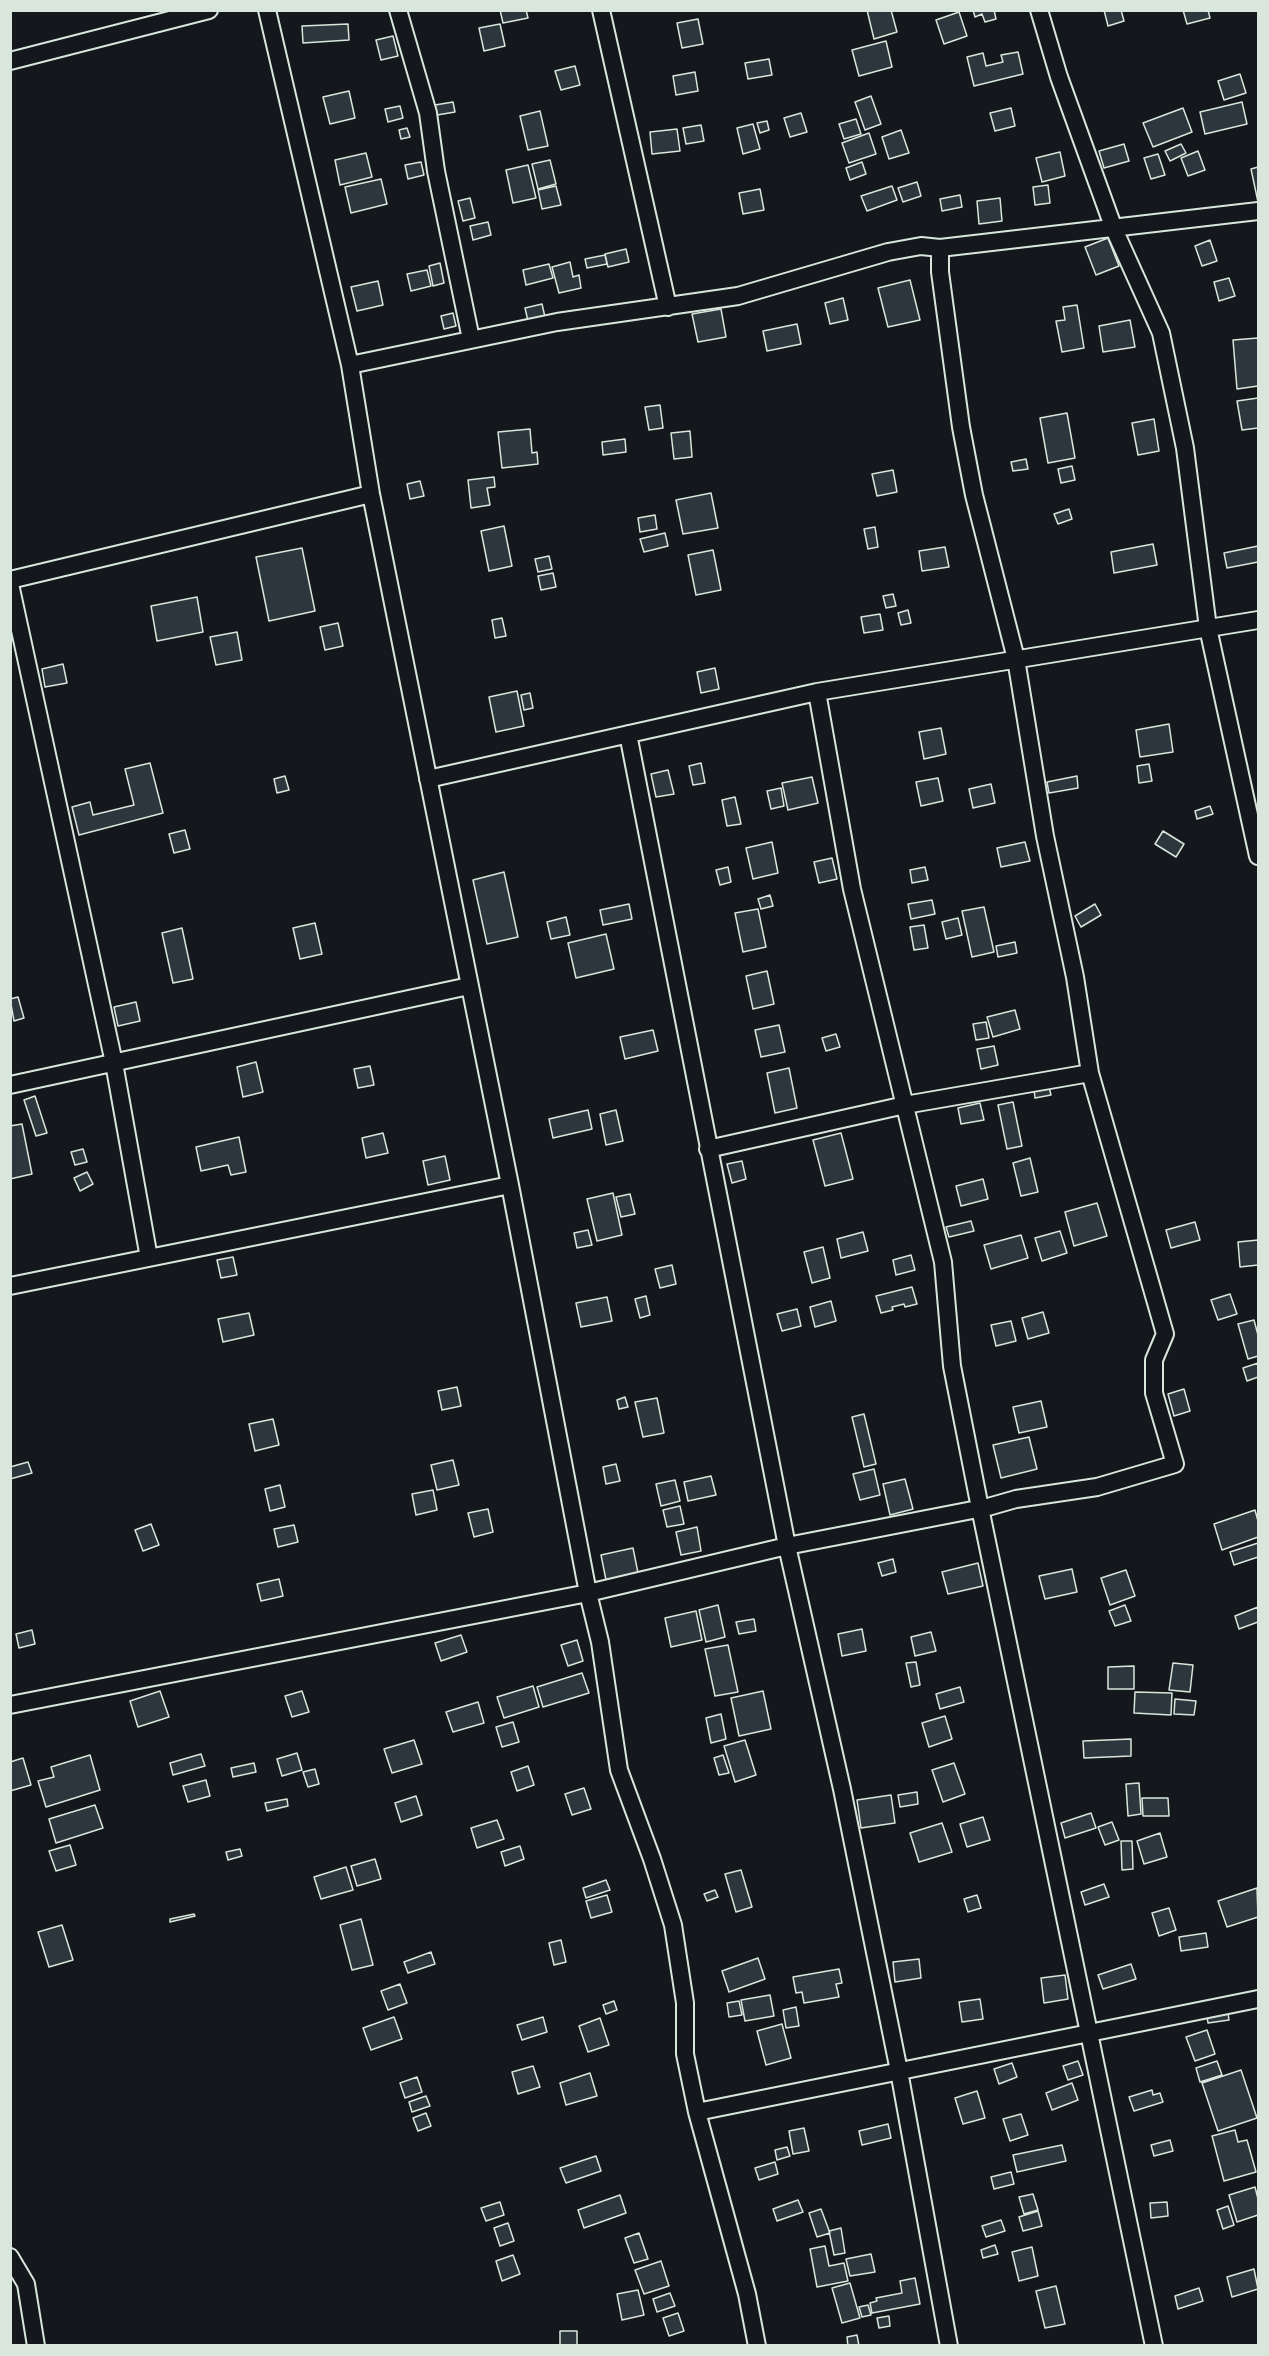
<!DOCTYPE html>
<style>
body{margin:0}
#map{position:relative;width:1269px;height:2356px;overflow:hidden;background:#14181c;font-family:"Space Grotesk",sans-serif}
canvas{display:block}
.frame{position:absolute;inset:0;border:12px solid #d8e6dc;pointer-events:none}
</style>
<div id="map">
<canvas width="1269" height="2356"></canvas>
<div class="frame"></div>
</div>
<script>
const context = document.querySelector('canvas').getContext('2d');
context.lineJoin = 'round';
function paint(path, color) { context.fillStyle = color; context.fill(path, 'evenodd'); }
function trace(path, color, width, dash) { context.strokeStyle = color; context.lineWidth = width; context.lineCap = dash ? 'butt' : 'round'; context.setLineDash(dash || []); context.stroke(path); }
const building = new Path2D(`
 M500,10H526L528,18L503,23Z
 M867,10H891L897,32L874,39Z
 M973,10H994L996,19L985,22L982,14L975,17Z
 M1104,10H1121L1124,21L1108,26Z
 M1183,10H1208L1210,18L1187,24Z
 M959,12L967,36L944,44L936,20Z
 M698,19L703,44L682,48L677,23Z
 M348,24L349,40L303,43L302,26Z
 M500,24L505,46L484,51L479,28Z
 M393,36L398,56L381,60L376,40Z
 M886,41L892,67L859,76L852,50Z
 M1018,52L1023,74L974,86L967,57L983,53L986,66L1003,62L1001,55Z
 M769,59L772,75L748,79L745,63Z
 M575,66L580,85L561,90L555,71Z
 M695,72L698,91L676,95L673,76Z
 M1240,74L1246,93L1224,100L1218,81Z
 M349,91L355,118L330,124L323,97Z
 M871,96L881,124L865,130L855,102Z
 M453,102L455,112L437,115L435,105Z
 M1242,102L1247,124L1205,134L1200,112Z
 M400,106L403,118L388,122L385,109Z
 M1011,108L1015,126L995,131L990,113Z
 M1183,108L1192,132L1153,147L1143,123Z
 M540,111L548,146L528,150L520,116Z
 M801,113L807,132L790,137L784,118Z
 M856,119L861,134L844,139L839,124Z
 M767,121L769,130L760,133L757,123Z
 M753,124L760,149L743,154L737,128Z
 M701,125L704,141L686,144L683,128Z
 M407,128L410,137L401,139L399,130Z
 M677,129L680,151L652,154L650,132Z
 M901,130L909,153L889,159L882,137Z
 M869,133L876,154L849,163L842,143Z
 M1124,144L1129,161L1104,168L1099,151Z
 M1181,144L1186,153L1170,161L1165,151Z
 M1198,151L1205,170L1188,176L1181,158Z
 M1060,152L1065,176L1042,182L1036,158Z
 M366,153L372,177L340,185L335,160Z
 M1158,154L1165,175L1151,179L1144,158Z
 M550,160L556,184L538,189L532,164Z
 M421,162L424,175L408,179L405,165Z
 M862,162L866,174L850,180L846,168Z
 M528,165L536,198L513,203L506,170Z
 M1258,167V202L1251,169Z
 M381,179L387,204L351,213L345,187Z
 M917,182L921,196L903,202L898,188Z
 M1048,185L1050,203L1035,205L1033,187Z
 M556,186L561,205L542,209L538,190Z
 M892,186L897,200L867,211L861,196Z
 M760,189L764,210L743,214L739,193Z
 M960,195L962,207L942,211L940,199Z
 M470,198L475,218L463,221L458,201Z
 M1000,198L1002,221L979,224L977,201Z
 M488,222L491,235L473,240L470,226Z
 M1108,238L1119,266L1096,275L1085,247Z
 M1210,240L1217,261L1202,266L1195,246Z
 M626,249L629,262L608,267L605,254Z
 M605,255L607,264L587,268L585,259Z
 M570,262L573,277L579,275L581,288L559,293L552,267Z
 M440,263L444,283L433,286L429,266Z
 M549,264L553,278L526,285L523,270Z
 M427,270L431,286L411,291L407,274Z
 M1229,278L1235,296L1219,301L1214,282Z
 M910,280L920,320L888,327L878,288Z
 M378,281L383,305L357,311L351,287Z
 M843,298L848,320L830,324L825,303Z
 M542,304L545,317L528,321L525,308Z
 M1077,305L1084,348L1062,352L1056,321L1065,320L1063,307Z
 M721,309L726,337L698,342L692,314Z
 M453,313L456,326L444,329L441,316Z
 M1130,320L1135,347L1103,352L1099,326Z
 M797,324L801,344L767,351L763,331Z
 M1258,338V386L1237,389L1233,340Z
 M1258,398V428L1242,430L1237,401Z
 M660,405L663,428L649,430L645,407Z
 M1067,413L1075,458L1048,463L1040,418Z
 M1154,419L1159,451L1138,455L1132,423Z
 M530,429L532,453L537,452L538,464L502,468L498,432Z
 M690,431L692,457L674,459L671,433Z
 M625,439L626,452L603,455L602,442Z
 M1026,459L1028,469L1013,471L1011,462Z
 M1072,466L1075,480L1061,483L1058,469Z
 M893,470L897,492L877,496L872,474Z
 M494,477L495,487L487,488L490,505L471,508L468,480Z
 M420,481L424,496L410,499L407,484Z
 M711,493L718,528L683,534L676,500Z
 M1069,509L1072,519L1058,524L1054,514Z
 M655,515L657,529L640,532L638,518Z
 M504,526L512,566L489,571L481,531Z
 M875,527L878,547L868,549L864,529Z
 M665,533L668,546L644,552L640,539Z
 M1153,544L1157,565L1114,573L1111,552Z
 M1258,546V562L1227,568L1224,553Z
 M945,547L949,567L922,571L919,551Z
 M302,548L315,611L269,621L256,557Z
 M713,550L721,590L696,595L688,555Z
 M549,556L552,569L538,572L535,559Z
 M553,573L556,587L541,590L538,576Z
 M893,594L896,606L886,608L883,596Z
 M197,597L203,632L157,641L151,606Z
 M908,610L911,623L901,625L898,613Z
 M880,614L883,630L864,633L861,617Z
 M502,618L506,636L495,638L492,620Z
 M338,623L343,646L325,650L320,627Z
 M237,632L242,660L216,665L210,637Z
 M63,664L67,683L45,687L42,669Z
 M715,668L719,689L701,693L697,672Z
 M517,691L524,726L496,732L489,697Z
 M530,693L533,708L524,710L521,695Z
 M1169,724L1173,752L1140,757L1136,730Z
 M941,728L946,754L924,759L919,732Z
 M150,763L163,813L79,835L72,807L90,802L93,815L134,805L125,769Z
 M701,763L705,783L693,785L689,766Z
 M1149,764L1152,781L1139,783L1137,766Z
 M668,770L674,794L656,797L651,774Z
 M285,776L289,790L277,793L274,779Z
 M1077,776L1078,788L1049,793L1047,782Z
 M812,777L818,803L788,810L782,783Z
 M938,778L943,801L921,806L916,782Z
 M991,784L995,803L973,808L969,789Z
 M781,788L784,806L771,809L767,791Z
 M735,797L741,824L727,826L722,800Z
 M1210,806L1213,814L1197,819L1195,811Z
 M185,830L190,849L174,853L169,834Z
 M1163,831L1184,844L1176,857L1155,844Z
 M772,842L778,873L753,879L746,848Z
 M1025,842L1030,861L1001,867L997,848Z
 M832,858L837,879L819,883L814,862Z
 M728,867L731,882L720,885L716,870Z
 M925,867L928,880L912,883L910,870Z
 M504,872L518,937L487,944L473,880Z
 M770,895L773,906L761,909L758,899Z
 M932,900L935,914L911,919L908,904Z
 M629,904L632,919L603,925L600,910Z
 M1095,904L1101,915L1081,927L1075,916Z
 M984,907L994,952L972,957L962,911Z
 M758,909L766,947L743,952L735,913Z
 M566,917L570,935L551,939L547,922Z
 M958,918L962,935L946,939L942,922Z
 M315,923L322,954L300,959L293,928Z
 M924,925L928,948L914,950L910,927Z
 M182,928L193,979L173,983L162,933Z
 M606,934L614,969L576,978L568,943Z
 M1015,942L1017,953L998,957L996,946Z
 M767,971L774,1004L753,1009L746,976Z
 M18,997L24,1018L14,1021L10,999Z
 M136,1002L140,1021L118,1026L114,1007Z
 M1015,1010L1020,1029L993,1037L987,1017Z
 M986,1022L989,1038L976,1040L973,1024Z
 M779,1025L785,1052L761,1057L755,1030Z
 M653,1030L658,1051L625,1059L620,1037Z
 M836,1034L840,1047L826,1051L822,1038Z
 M994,1046L998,1065L981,1069L977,1049Z
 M256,1062L263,1092L243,1097L237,1067Z
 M370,1066L374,1085L358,1088L354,1069Z
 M789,1068L797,1108L775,1113L767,1073Z
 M1049,1087L1051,1095L1035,1098L1034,1090Z
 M35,1096L47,1133L36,1136L24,1100Z
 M1013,1102L1022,1146L1007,1149L998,1105Z
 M980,1103L984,1120L961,1124L958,1108Z
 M588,1110L592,1129L553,1138L549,1119Z
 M616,1110L623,1141L606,1145L600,1114Z
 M22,1124L32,1174L10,1179V1126Z
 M383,1133L388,1153L366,1158L362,1138Z
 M841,1133L853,1179L825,1186L813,1140Z
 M239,1137L246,1172L231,1175L228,1165L201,1171L196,1147Z
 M83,1149L87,1162L75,1165L71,1152Z
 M445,1156L450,1180L428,1185L423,1161Z
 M1030,1158L1038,1192L1021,1196L1013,1163Z
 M742,1161L746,1179L732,1183L727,1164Z
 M87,1172L93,1184L80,1191L74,1178Z
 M983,1179L988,1199L961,1206L956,1186Z
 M613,1193L622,1235L597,1241L587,1199Z
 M630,1194L635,1214L621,1217L616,1197Z
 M1097,1203L1107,1236L1074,1246L1065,1212Z
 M971,1221L974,1231L949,1237L946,1227Z
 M1195,1222L1200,1240L1171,1248L1166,1230Z
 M588,1230L592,1245L577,1248L574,1233Z
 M1060,1231L1067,1253L1042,1261L1035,1238Z
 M863,1232L868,1251L841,1258L837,1239Z
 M1021,1235L1028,1258L991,1269L984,1245Z
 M1258,1240V1265L1240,1267L1238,1242Z
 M823,1247L830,1278L812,1283L804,1252Z
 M911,1255L915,1270L896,1275L893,1260Z
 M233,1257L237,1275L221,1278L217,1260Z
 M672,1265L676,1284L660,1288L655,1269Z
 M912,1287L917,1304L905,1307L904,1304L892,1307L893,1310L881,1313L876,1296Z
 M1230,1294L1237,1314L1218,1320L1211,1300Z
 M646,1296L650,1315L640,1318L635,1299Z
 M607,1297L612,1321L581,1327L576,1303Z
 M831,1301L836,1321L815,1327L810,1307Z
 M797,1309L801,1326L782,1331L777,1314Z
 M1043,1312L1049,1333L1028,1339L1022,1318Z
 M249,1313L254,1335L223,1342L218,1319Z
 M1254,1320L1258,1335V1356L1248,1359L1238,1324Z
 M1011,1321L1016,1341L996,1346L991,1325Z
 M1258,1363V1377L1247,1381L1243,1368Z
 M457,1387L461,1406L442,1410L438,1391Z
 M1184,1389L1190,1411L1174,1416L1168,1394Z
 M625,1397L628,1407L619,1409L617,1400Z
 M657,1398L664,1433L643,1437L635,1402Z
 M1041,1401L1047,1427L1019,1433L1013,1407Z
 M864,1414L876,1464L864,1467L852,1417Z
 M273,1419L279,1445L255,1451L249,1424Z
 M1029,1437L1037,1469L1001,1478L993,1445Z
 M453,1460L459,1485L437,1490L431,1465Z
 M28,1462L32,1473L10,1479V1467Z
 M616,1464L620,1481L606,1484L603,1467Z
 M874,1469L880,1495L860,1500L853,1474Z
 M711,1476L716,1495L688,1501L684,1482Z
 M905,1479L913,1509L890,1515L883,1484Z
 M675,1480L680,1501L661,1506L656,1484Z
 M280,1485L285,1507L270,1511L265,1489Z
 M433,1490L437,1510L416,1515L412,1494Z
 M680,1506L684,1524L667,1527L663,1510Z
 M488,1509L493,1532L474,1537L468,1513Z
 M1255,1510L1258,1521V1537L1222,1550L1214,1524Z
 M151,1524L159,1545L143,1551L135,1530Z
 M294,1525L298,1542L278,1547L274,1529Z
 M697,1527L701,1551L681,1555L676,1532Z
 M1258,1543V1557L1234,1565L1230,1552Z
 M633,1548L638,1573L606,1580L601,1555Z
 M893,1559L896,1572L882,1576L878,1563Z
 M978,1563L983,1586L948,1594L942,1572Z
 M1072,1569L1077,1592L1045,1599L1039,1576Z
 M1126,1570L1135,1596L1110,1605L1101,1578Z
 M279,1579L283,1596L261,1601L257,1584Z
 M718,1605L725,1637L706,1642L699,1610Z
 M1125,1605L1131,1621L1115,1626L1109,1611Z
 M1258,1607V1622L1239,1629L1235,1616Z
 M696,1611L702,1640L671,1647L665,1618Z
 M754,1619L756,1631L739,1634L736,1622Z
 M862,1629L866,1651L842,1656L838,1634Z
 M32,1630L35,1644L19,1648L16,1634Z
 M931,1632L936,1651L915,1656L911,1637Z
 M461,1635L467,1652L441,1661L435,1643Z
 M577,1640L583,1661L568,1666L561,1645Z
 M728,1645L738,1692L715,1696L705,1649Z
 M916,1662L920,1685L911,1687L906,1663Z
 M1173,1663L1193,1665L1190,1692L1169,1690Z
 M1134,1666V1689H1108V1667Z
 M582,1673L589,1693L543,1707L537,1687Z
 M533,1686L539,1707L504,1718L497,1697Z
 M960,1687L964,1702L940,1709L936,1694Z
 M160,1691L169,1717L138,1727L130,1701Z
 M302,1691L309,1712L292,1717L285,1696Z
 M763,1691L771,1729L739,1736L731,1698Z
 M1135,1692L1172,1693L1171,1715L1134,1713Z
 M1175,1699L1196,1701L1194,1715L1174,1714Z
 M478,1702L484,1723L453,1732L446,1712Z
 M721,1714L726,1739L711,1743L706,1718Z
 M945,1716L952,1739L929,1747L922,1723Z
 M513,1722L519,1742L502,1747L496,1727Z
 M1131,1739V1756L1084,1758L1083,1741Z
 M414,1740L422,1764L392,1773L384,1749Z
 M745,1740L756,1775L735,1782L724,1746Z
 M297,1753L302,1770L282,1776L277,1759Z
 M201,1754L205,1766L173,1775L170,1763Z
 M90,1755L100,1790L46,1807L38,1781L54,1777L51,1767Z
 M723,1755L729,1773L719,1775L714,1758Z
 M23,1758L31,1785L10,1791V1762Z
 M254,1763L256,1772L233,1777L231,1768Z
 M954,1763L965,1794L943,1802L932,1770Z
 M528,1766L534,1785L517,1791L511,1772Z
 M315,1769L319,1784L308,1787L303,1772Z
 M206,1780L210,1796L188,1802L183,1786Z
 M1139,1783L1141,1814L1128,1816L1126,1784Z
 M584,1788L591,1809L572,1815L565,1794Z
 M917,1792L918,1804L900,1807L898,1795Z
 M891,1795L895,1823L861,1828L857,1800Z
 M416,1796L422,1815L401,1822L395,1803Z
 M1142,1798H1168L1169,1816H1143Z
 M287,1799L288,1806L267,1811L265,1803Z
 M95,1805L103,1828L56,1843L49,1819Z
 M1091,1813L1096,1828L1065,1838L1061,1823Z
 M983,1817L990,1840L967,1847L960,1824Z
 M497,1820L504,1839L477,1848L471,1828Z
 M1112,1822L1119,1840L1105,1845L1098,1827Z
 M942,1823L952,1852L919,1862L910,1833Z
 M1160,1833L1167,1857L1144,1864L1137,1841Z
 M1121,1841H1132L1133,1869L1122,1870Z
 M70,1845L76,1865L56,1871L49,1851Z
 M520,1846L524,1859L505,1866L501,1852Z
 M240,1849L242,1856L228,1860L226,1852Z
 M375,1859L381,1879L357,1886L351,1866Z
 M346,1867L353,1890L321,1899L314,1877Z
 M741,1870L752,1907L736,1912L725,1874Z
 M606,1880L610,1890L586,1898L583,1888Z
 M1104,1884L1109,1897L1085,1905L1081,1892Z
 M1257,1888L1258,1917L1227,1927L1218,1901Z
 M715,1890L718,1897L707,1901L704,1894Z
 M607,1895L612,1912L591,1918L586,1901Z
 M977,1895L981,1908L968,1912L964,1899Z
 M1169,1908L1176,1930L1159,1936L1152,1913Z
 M194,1914L195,1916L170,1922V1919Z
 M361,1919L373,1965L352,1970L340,1925Z
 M62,1925L73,1960L49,1967L38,1932Z
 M1206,1933L1208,1947L1181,1951L1179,1937Z
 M561,1940L566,1962L554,1965L549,1943Z
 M431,1952L435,1964L408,1973L404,1962Z
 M758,1958L765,1979L729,1992L722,1971Z
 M919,1959L921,1978L895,1982L893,1962Z
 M1131,1964L1136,1979L1103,1989L1098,1975Z
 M839,1969L842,1983L836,1984L839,1997L804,2003L802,1992L796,1993L793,1977Z
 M1065,1975L1068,1999L1044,2003L1041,1978Z
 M400,1984L407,2003L388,2010L381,1991Z
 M770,1995L774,2016L745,2021L741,2000Z
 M980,1999L983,2019L962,2022L959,2002Z
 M614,2001L617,2010L606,2014L603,2005Z
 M739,2001L742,2015L729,2017L727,2003Z
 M1227,2006L1229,2020L1208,2023L1206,2010Z
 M796,2007L799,2026L786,2028L783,2010Z
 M394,2017L402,2039L371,2050L363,2028Z
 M543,2017L547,2032L522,2040L517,2025Z
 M600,2018L609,2045L588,2052L579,2026Z
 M782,2024L791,2058L766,2065L757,2031Z
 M1207,2030L1215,2054L1195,2061L1186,2037Z
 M1078,2061L1083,2075L1068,2080L1063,2066Z
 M1217,2061L1222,2075L1200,2082L1196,2068Z
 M1012,2063L1017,2077L999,2084L994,2069Z
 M533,2066L540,2087L518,2094L512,2072Z
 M1241,2070L1257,2118L1218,2131L1202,2083Z
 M590,2073L597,2096L566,2105L560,2083Z
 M417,2077L422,2092L405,2098L400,2083Z
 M1072,2083L1078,2100L1052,2110L1046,2093Z
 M1152,2090L1153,2095L1160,2093L1163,2102L1134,2111L1129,2097Z
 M977,2091L985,2118L963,2124L955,2098Z
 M426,2096L430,2106L412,2112L409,2102Z
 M426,2113L431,2126L418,2131L413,2118Z
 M1021,2114L1028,2135L1010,2141L1003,2119Z
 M888,2124L891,2138L862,2145L859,2131Z
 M804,2128L809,2151L793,2154L789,2131Z
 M1235,2130L1238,2142L1247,2140L1256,2172L1224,2181L1212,2136Z
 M1170,2140L1173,2151L1154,2156L1151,2145Z
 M1062,2145L1066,2161L1017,2172L1013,2155Z
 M787,2147L790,2156L777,2160L775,2150Z
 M596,2156L601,2171L566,2183L560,2168Z
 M775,2162L778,2174L759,2180L755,2168Z
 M1011,2172L1014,2184L994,2189L991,2177Z
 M1255,2187L1258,2199V2215L1237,2222L1229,2195Z
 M1033,2194L1038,2210L1024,2214L1019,2197Z
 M620,2195L626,2213L584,2228L578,2210Z
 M798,2200L803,2212L777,2221L773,2209Z
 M500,2202L504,2215L486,2221L481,2208Z
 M1167,2202L1168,2216L1151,2218L1150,2203Z
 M1228,2206L1234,2225L1223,2229L1217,2210Z
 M821,2209L830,2233L817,2237L809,2213Z
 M1038,2211L1042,2226L1023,2231L1019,2217Z
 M1001,2220L1005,2231L986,2237L982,2226Z
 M508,2223L514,2241L500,2246L494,2228Z
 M841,2228L845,2253L834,2255L829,2231Z
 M639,2233L648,2259L634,2263L625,2238Z
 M995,2245L998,2254L983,2258L981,2250Z
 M825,2246L829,2266L844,2263L848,2281L817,2287L810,2249Z
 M1032,2247L1038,2276L1019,2281L1012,2252Z
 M871,2254L875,2272L850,2276L846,2259Z
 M513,2255L520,2274L502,2281L496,2261Z
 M661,2261L669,2286L644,2294L635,2270Z
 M1254,2269L1258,2289L1232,2297L1227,2277Z
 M915,2278L920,2304L872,2313L870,2303L877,2301L876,2298L902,2293L900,2281Z
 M850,2283L860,2318L842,2323L832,2288Z
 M1056,2286L1065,2324L1045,2328L1036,2291Z
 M1199,2288L1203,2301L1178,2309L1175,2296Z
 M638,2290L644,2315L622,2320L617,2294Z
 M670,2293L675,2306L657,2312L653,2299Z
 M868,2305L871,2315L862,2317L859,2307Z
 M678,2313L684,2331L669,2336L663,2318Z
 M889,2316L890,2326L879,2328L877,2318Z
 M560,2331H577V2346H560Z
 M857,2335L859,2346H848L847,2337Z`);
paint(building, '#2c363c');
trace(building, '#d8e6dc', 1.5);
const street = new Path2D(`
 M267,10L350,365L371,494L510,1185L588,1593L600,1642L619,1770L652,1859L673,1925L685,2003V2054L697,2112L747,2294L757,2346
 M398,10L428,113L436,171L471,339
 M601,10L668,307
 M1039,10L1059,77L1114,229L1161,333L1185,448L1208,628L1258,856
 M10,61L209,10
 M940,248L1258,211
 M10,580L371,494
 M10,584L114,1063L149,1258
 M817,692L852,889L943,1262L952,1366L980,1508L1154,2346
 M628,734L787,1546L842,1789L899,2071L949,2346
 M428,779L817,692L1258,620
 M10,1085L469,986
 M708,1149L905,1105L1090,1073
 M10,1286L510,1185
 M10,1705L588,1593L787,1546L988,1507L1016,1499L1097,1487L1175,1464L1154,1393V1360L1165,1334L1090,1073L1075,977L1045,836L1016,659L974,495L961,427L940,272V248L921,246L888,252L738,296L557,322L350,365
 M697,2112L1258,1999
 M10,2257L26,2284L36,2346`);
trace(street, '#d8e6dc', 20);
trace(street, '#14181c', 16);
</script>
